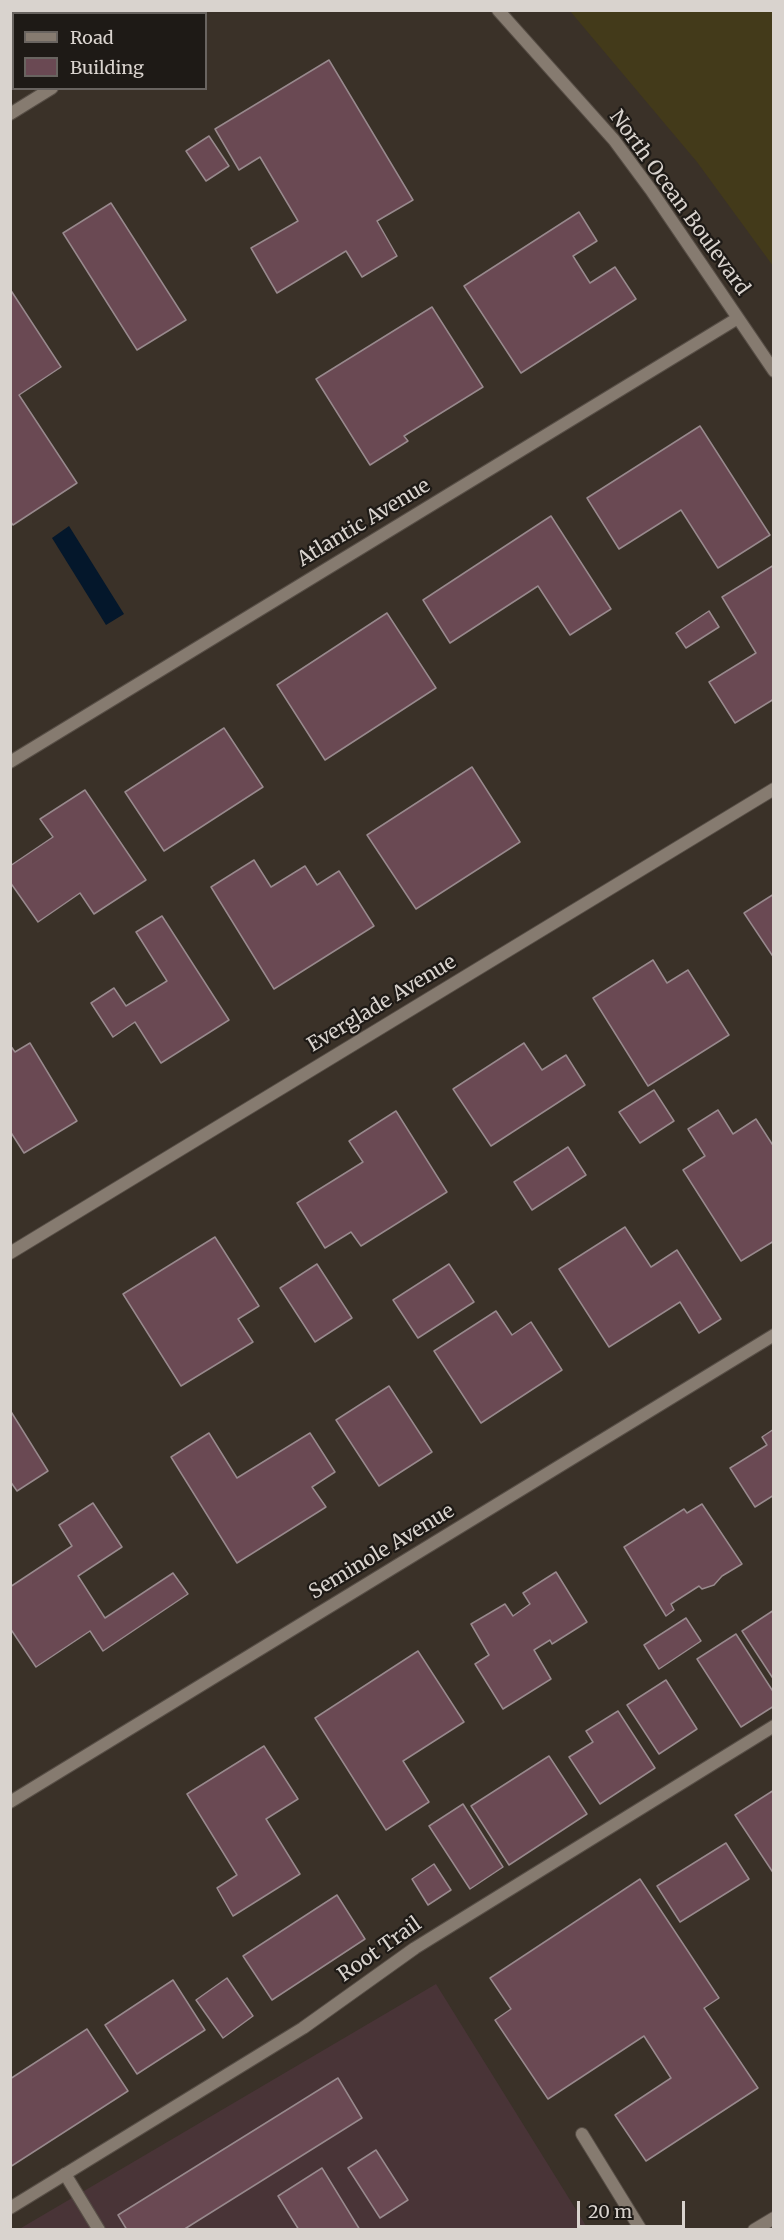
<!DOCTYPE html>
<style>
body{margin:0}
#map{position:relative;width:784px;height:2240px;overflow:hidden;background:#3a3128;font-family:Merriweather,serif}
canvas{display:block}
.frame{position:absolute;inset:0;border:12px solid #d9d3ce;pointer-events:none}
.legend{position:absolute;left:12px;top:12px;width:195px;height:78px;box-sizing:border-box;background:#1e1a16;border:2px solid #696460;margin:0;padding:8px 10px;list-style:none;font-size:18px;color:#d9d3ce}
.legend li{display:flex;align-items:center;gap:12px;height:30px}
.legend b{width:30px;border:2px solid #696460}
.scale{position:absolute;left:577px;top:2201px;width:108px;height:27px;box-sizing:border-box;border:3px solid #d9d3ce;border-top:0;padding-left:8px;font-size:18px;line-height:21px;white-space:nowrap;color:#d9d3ce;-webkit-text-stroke:4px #1e1a16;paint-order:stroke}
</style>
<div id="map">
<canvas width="784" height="2240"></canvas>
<div class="frame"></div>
<ul class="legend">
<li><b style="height:8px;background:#867b70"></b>Road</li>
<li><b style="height:16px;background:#6a4953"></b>Building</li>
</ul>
<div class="scale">20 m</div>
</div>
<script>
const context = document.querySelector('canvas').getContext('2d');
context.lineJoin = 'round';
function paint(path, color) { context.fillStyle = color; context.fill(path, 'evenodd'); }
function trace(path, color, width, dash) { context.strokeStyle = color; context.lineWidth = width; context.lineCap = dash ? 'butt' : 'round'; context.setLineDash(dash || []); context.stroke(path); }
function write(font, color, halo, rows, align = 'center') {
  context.font = font + ' Merriweather,serif'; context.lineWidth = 4.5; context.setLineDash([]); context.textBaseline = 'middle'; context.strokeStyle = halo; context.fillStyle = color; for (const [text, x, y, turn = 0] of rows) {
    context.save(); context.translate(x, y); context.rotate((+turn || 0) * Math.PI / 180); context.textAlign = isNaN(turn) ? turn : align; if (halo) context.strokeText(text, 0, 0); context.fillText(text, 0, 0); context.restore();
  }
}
paint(new Path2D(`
 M436,1984L588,2229L21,2228Z`), '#493437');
paint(new Path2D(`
 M570,11H773V266L697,162Z`), '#433a1a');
paint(new Path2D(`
 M69,526L124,614L106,625L52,538Z`), '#04172b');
const building = new Path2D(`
 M329,60L413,200L377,221L397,256L362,277L346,251L277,293L251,248L298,221L260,157L239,170L215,129Z
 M209,136L229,166L206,181L186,151Z
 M111,203L186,320L137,350L63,233Z
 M579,212L597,241L573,256L590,283L615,267L636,299L521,373L464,286Z
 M10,289L61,367L19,395L77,483L13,525L10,521Z
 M432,307L483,387L404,436L408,441L370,465L316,379Z
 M700,426L770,535L718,568L681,510L619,549L587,498Z
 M551,516L611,609L570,635L538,586L450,643L423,600Z
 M774,565V699L735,723L709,682L756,653L722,597Z
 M709,611L719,627L686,648L676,633Z
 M387,613L436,688L325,760L277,685Z
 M224,728L263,787L164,851L125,792Z
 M472,767L520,842L416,909L367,835Z
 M85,790L146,880L94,914L80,893L38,922L10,882V866L53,837L40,819Z
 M254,860L271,887L305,866L317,885L339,871L374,926L274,989L211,887Z
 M774,894V958L744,913Z
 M162,916L229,1020L161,1063L135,1022L113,1037L91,1003L114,988L126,1006L167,981L136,932Z
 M653,960L667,983L688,970L729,1035L648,1086L593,998Z
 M30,1043L77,1121L24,1153L10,1131V1045L15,1052Z
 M524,1043L542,1070L566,1055L585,1085L491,1146L453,1089Z
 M654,1090L674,1121L640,1143L619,1112Z
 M718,1110L733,1134L756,1119L774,1147V1241L741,1261L683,1170L705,1156L688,1129Z
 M396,1111L447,1192L361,1246L351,1232L325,1248L297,1203L363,1162L349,1141Z
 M568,1147L586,1175L532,1210L514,1182Z
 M625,1227L651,1267L677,1250L721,1319L699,1333L680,1302L609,1347L559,1269Z
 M215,1237L259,1306L238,1319L253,1342L181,1386L123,1294Z
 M317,1264L352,1318L315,1342L280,1288Z
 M449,1264L474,1302L418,1338L393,1300Z
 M496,1311L512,1335L531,1322L562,1370L481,1423L434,1351Z
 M389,1386L432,1452L379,1486L336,1420Z
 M10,1410L48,1471L17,1491L10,1481Z
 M774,1429V1495L755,1507L730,1468L767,1445L762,1437Z
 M209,1433L237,1478L310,1433L335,1472L312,1487L326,1507L237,1563L171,1457Z
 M93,1503L122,1547L78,1576L105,1618L173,1573L188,1594L103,1651L90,1631L36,1667L10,1628V1587L72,1546L59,1525Z
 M702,1504L742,1564L722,1576L714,1585L702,1589L699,1586L671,1604L674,1610L666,1616L624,1547L684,1509L687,1513Z
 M556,1572L587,1622L552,1644L550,1640L534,1650L551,1679L503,1709L475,1664L489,1655L471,1624L505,1604L513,1616L530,1604L523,1593Z
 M774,1610V1680L742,1631Z
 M686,1618L701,1641L659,1669L644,1645Z
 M736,1634L774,1693V1706L741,1727L697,1659Z
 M418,1651L464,1722L403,1761L429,1802L386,1830L315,1718Z
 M666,1680L697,1729L659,1754L627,1705Z
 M618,1711L655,1768L600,1804L569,1757L593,1742L586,1731Z
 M264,1746L298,1799L266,1819L300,1874L233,1916L217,1888L237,1875L187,1794Z
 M549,1756L587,1814L509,1865L471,1806Z
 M774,1790V1874L735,1815Z
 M463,1804L503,1867L470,1889L429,1826Z
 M726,1843L749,1879L680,1922L657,1886Z
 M434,1864L451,1890L428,1905L412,1879Z
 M640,1879L719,1998L704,2008L758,2088L646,2161L615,2115L671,2078L644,2036L548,2099L495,2020L511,2009L490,1978Z
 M337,1895L365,1939L272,2000L243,1956Z
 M227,1978L253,2016L223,2038L196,2000Z
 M173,1980L205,2030L137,2074L105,2025Z
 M87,2029L128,2091L10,2167V2079Z
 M338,2078L362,2118L183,2230H127L118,2215Z
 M376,2150L408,2200L380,2218L348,2168Z
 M322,2168L360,2230H299L278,2196Z`);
paint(building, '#6a4953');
trace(building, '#98898d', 1.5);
const lane = new Path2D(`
 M582,2134L641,2230
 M65,2174L99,2230`);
const street = new Path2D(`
 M498,10L614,140L651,190L774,371
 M174,14L179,10
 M10,114L52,88
 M10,762L738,318
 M10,1253L774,789
 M10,1802L774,1335
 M10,2208L303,2028L415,1948L774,1726
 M754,2230L774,2218`);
trace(lane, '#574e46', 14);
trace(street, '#574e46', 14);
trace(lane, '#867b70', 12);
trace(street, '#867b70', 12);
write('20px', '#d9d3ce', '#1e1a16', [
 ["North Ocean Boulevard",679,203,54],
 ["Atlantic Avenue",364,523,-31],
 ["Everglade Avenue",382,1004,-31],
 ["Seminole Avenue",382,1552,-31],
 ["Root Trail",380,1950,-35]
]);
</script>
